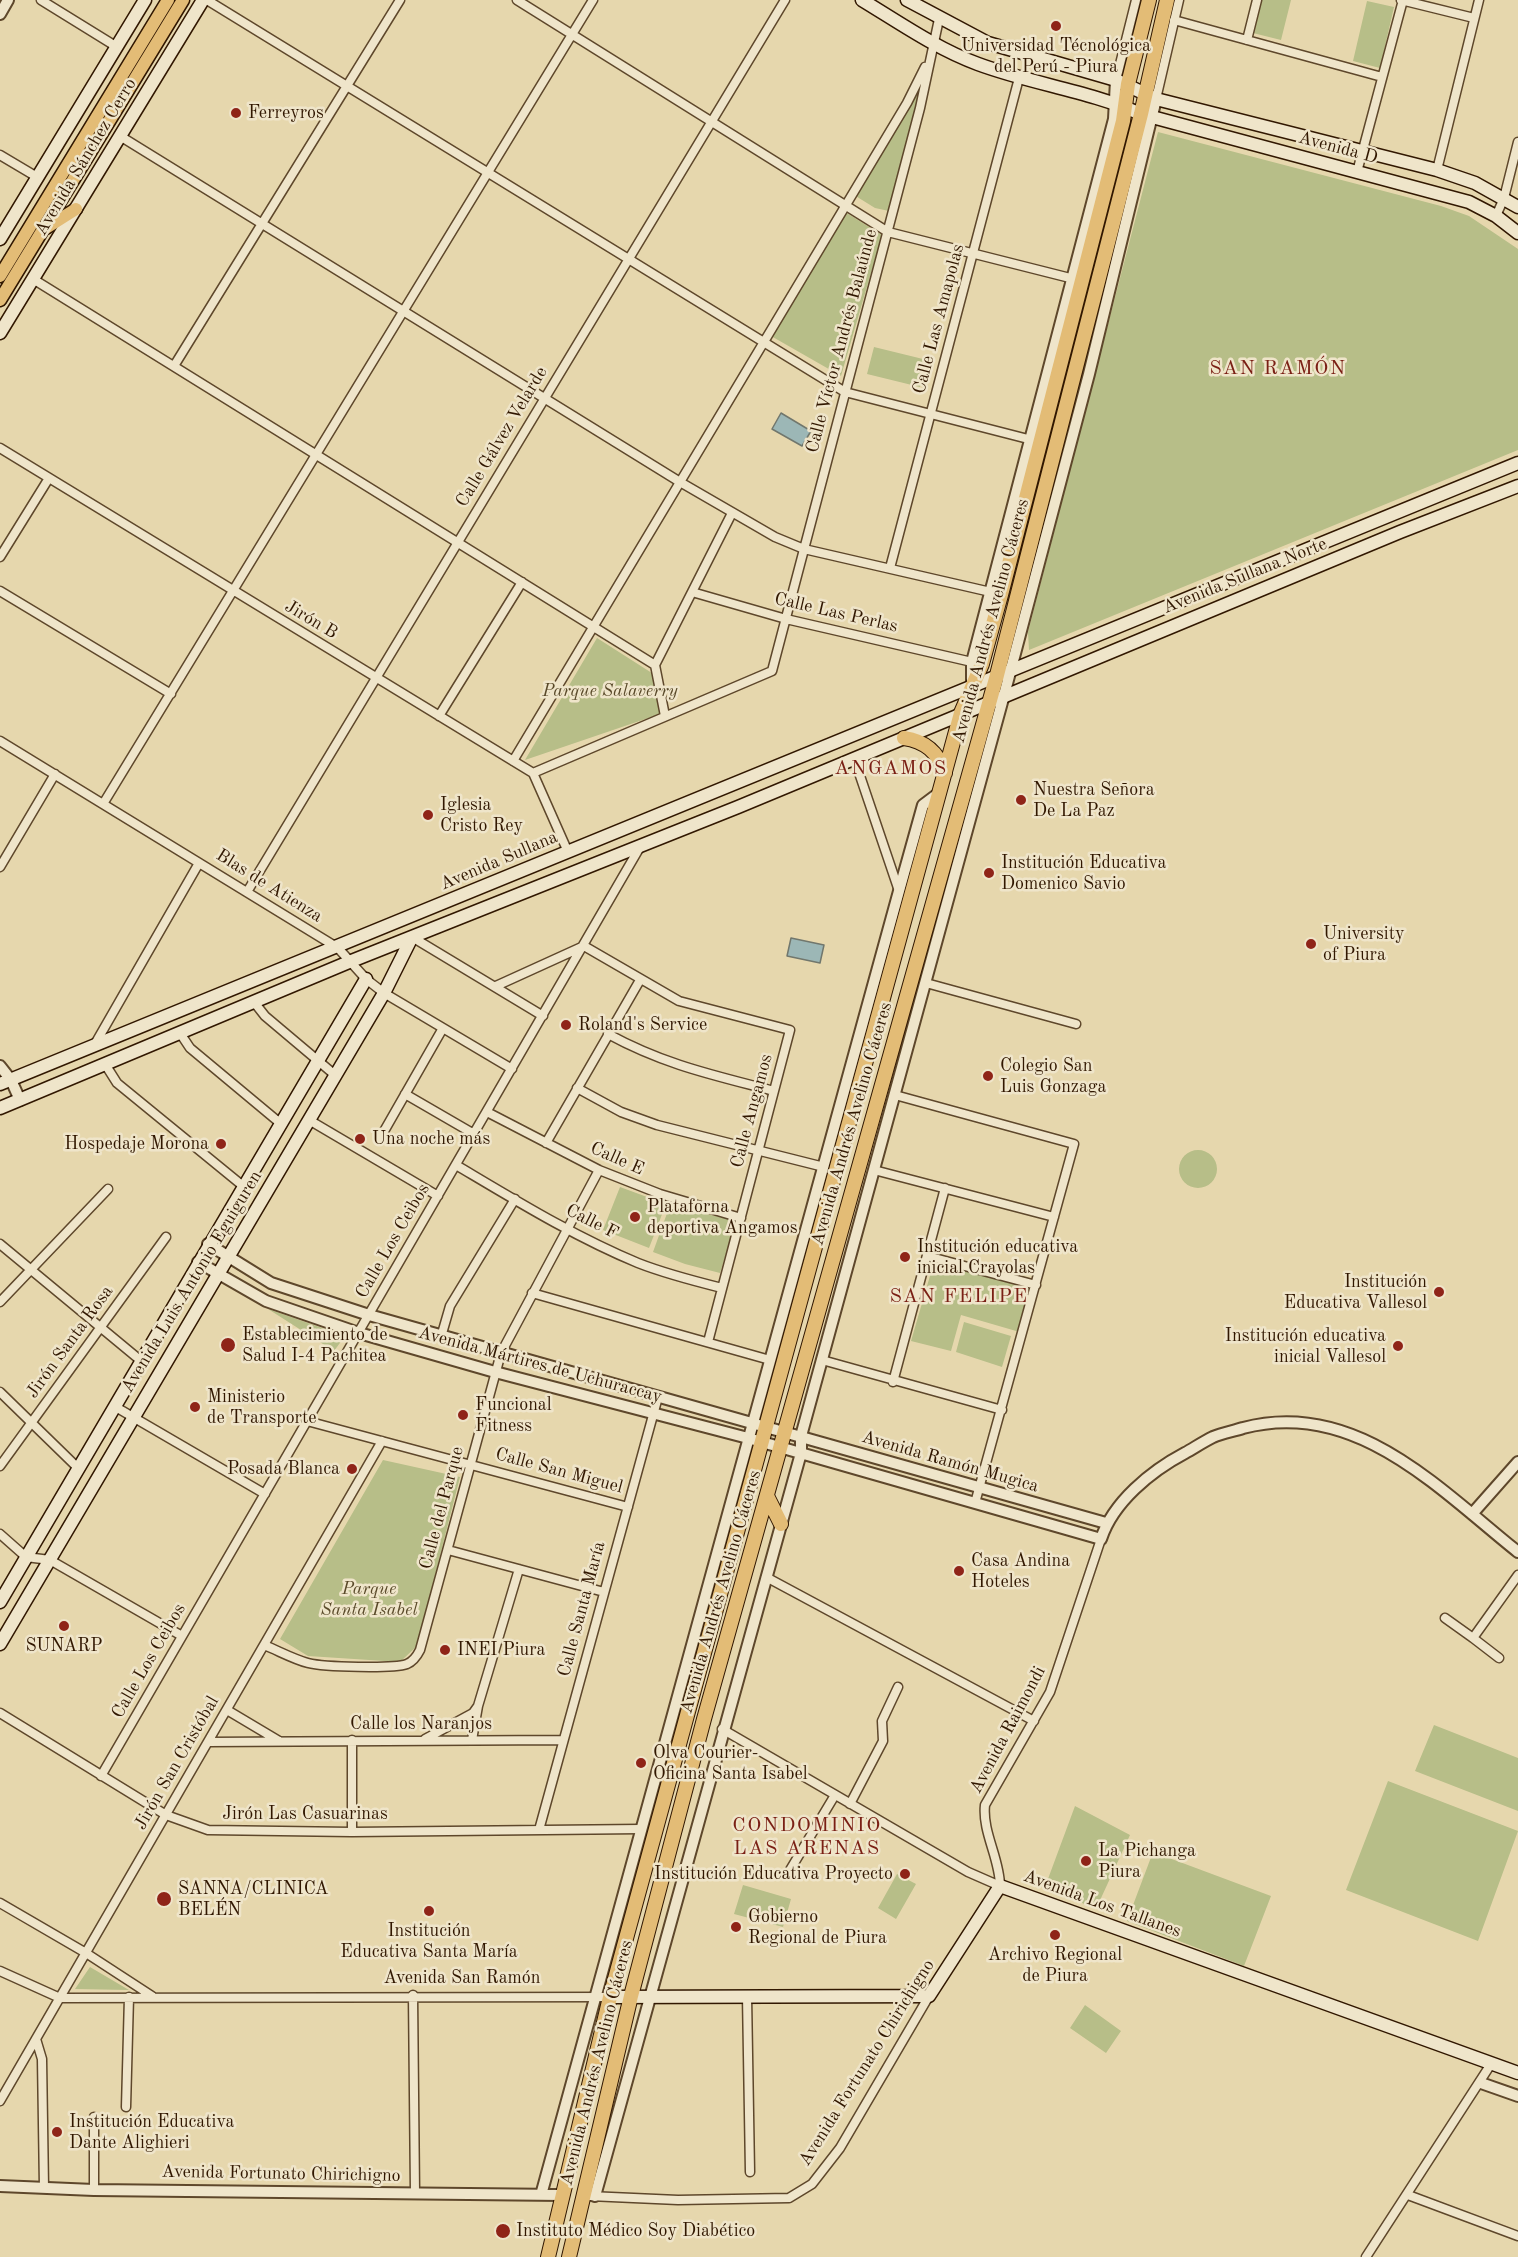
<!DOCTYPE html>
<meta charset="utf-8">
<style>
body{margin:0}
canvas{display:block;background:#e6d7ad}
</style>
<canvas width="1518" height="2257"></canvas>
<script>
const context = document.querySelector('canvas').getContext('2d');
context.lineJoin = 'round';
function paint(path, color) { context.fillStyle = color; context.fill(path, 'evenodd'); }
function trace(path, color, width, dash) { context.strokeStyle = color; context.lineWidth = width; context.lineCap = dash ? 'butt' : 'round'; context.setLineDash(dash || []); context.stroke(path); }
function write(font, color, halo, rows, align = 'center') {
  context.font = font + ' "Old Standard TT",serif'; context.lineWidth = 5; context.setLineDash([]); context.textBaseline = 'middle'; context.strokeStyle = halo; context.fillStyle = color; for (const [text, x, y, turn = 0] of rows) {
    context.save(); context.translate(x, y); context.rotate((+turn || 0) * Math.PI / 180); context.textAlign = isNaN(turn) ? turn : align; if (halo) context.strokeText(text, 0, 0); context.fillText(text, 0, 0); context.restore();
  }
}
paint(new Path2D(`
 M1262,0H1291L1281,40L1253,33Z
 M1367,1L1394,7L1380,68L1353,61Z
 M923,77L889,211L875,208L854,195Z
 M1158,132L1441,206L1469,216L1518,249V450L1029,650L1028,632Z
 M845,212L882,235L841,376L771,336Z
 M874,347L927,360L920,387L867,374Z
 M597,638L655,675L663,713L525,760Z
 M1179 1169a19 19 0 1 1 38 0a19 19 0 1 1-38 0Z
 M620,1187L666,1204L649,1248L603,1230Z
 M670,1205L736,1221L720,1273L685,1264L653,1252Z
 M934,1262L1035,1289L1023,1333L961,1315L951,1351L911,1341Z
 M268,1309L345,1336L334,1351Z
 M964,1322L1011,1336L1002,1367L956,1352Z
 M383,1460L460,1477L417,1646L400,1662L308,1656L280,1639Z
 M1434,1725L1518,1758V1811L1415,1771Z
 M1388,1781L1518,1831L1478,1941L1346,1890Z
 M1075,1806L1130,1835L1096,1909L1045,1887Z
 M1153,1852L1271,1896L1244,1966L1127,1921Z
 M897,1874L916,1884L896,1919L878,1908Z
 M743,1885L791,1899L783,1927L734,1914Z
 M90,1967L129,1990L75,1989Z
 M1085,2005L1121,2031L1106,2053L1070,2028Z`), '#b7be88');
const water = new Path2D(`
 M781,413L811,431L802,446L772,429Z
 M791,938L824,945L820,963L787,956Z`);
paint(water, '#9cb7b6');
trace(water, '#71776d', 1.5);
const minor = new Path2D(`
 M41,0L117,47
 M207,0L845,392L1032,440
 M517,0L888,232L1074,279
 M1401,0L1474,18
 M1174,20L1382,77
 M1247,40L1257,0
 M1116,80L1136,0
 M1156,99L1179,0
 M120,136L680,482L775,537L804,549L995,593
 M0,155L37,177
 M1437,170L1479,0
 M1357,172L1403,0
 M1496,216L1504,198L1518,142
 M33,279L655,665
 M174,366L400,0
 M0,448L533,773L568,852
 M0,557L49,478
 M890,568L1019,78
 M0,591L171,694
 M692,592L786,619L972,662
 M655,665L732,513
 M655,665L665,716
 M439,716L522,582
 M0,741L338,948L366,979L384,993L512,1069
 M854,758L899,891
 M513,761L907,103L925,67
 M533,773L772,671L920,108L939,19
 M103,804L593,0
 M0,867L55,774
 M247,892L785,0
 M412,937L543,1016
 M926,983L1076,1024
 M496,986L584,946L679,1001L790,1030L708,1342
 M254,1002L265,1016L335,1075
 M180,1033L190,1048L280,1123
 M608,1034C665,1065 713,1075 774,1091
 M95,1044L199,863
 M105,1064L117,1083L243,1186
 M577,1088L621,1112L657,1125L824,1167
 M405,1094L474,1134
 M895,1095L1074,1144L975,1503
 M487,1112L599,1170L660,1194L741,1218
 M309,1120L438,1196
 M379,1140L443,1028
 M546,1143L640,980
 M456,1165C515,1200 575,1237 638,1263C666,1274 694,1281 722,1288
 M874,1170L1054,1217
 M0,1244L140,1360
 M927,1256L1036,1285
 M532,1293L770,1360
 M0,1302L108,1189
 M441,1337L450,1306L515,1199
 M822,1360L1002,1410
 M893,1382L945,1188
 M0,1392L78,1468
 M114,1406L265,1494
 M307,1421L628,1507
 M0,1466L166,1237
 M0,1534L26,1557L50,1560L182,1636
 M448,1550L604,1592
 M766,1577L1034,1721
 M1445,1618L1473,1638
 M264,1645C279,1651 293,1659 308,1663C324,1667 393,1669 407,1664C414,1661 417,1656 420,1650L501,1353L599,1170
 M1499,1658L1473,1638L1518,1575
 M227,1710L279,1741
 M0,1713L166,1815L208,1830L352,1832L641,1829
 M722,1729L968,1872L1000,1886C1000,1859 982,1832 985,1805L1050,1692L1101,1539
 M425,1739L473,1713L478,1706L519,1569
 M352,1740V1832
 M472,1740L478,1706
 M208,1742L563,1740
 M101,1776L640,847
 M850,1804L883,1741L882,1721L898,1687
 M539,1830L658,1397
 M787,1875L835,1795
 M0,1903L86,1953L152,1996
 M0,1971L60,1998L610,1997
 M413,1995L415,2193
 M747,1996L750,2172
 M36,2039L42,2059L44,2188
 M0,2101L382,1441
 M126,2107L129,1997
 M94,2190V2117
 M1408,2195L1518,2236
 M589,2196L678,2200L789,2198L812,2184L840,2148L929,1996
 M1366,2257L1491,2064`);
const tertiary = new Path2D(`
 M0,14L8,0
 M972,682V662L1114,119L1116,80
 M0,1066L11,1080L20,1100
 M208,1244L271,1283L369,1315L1106,1523
 M198,1262L266,1301L359,1333L495,1372L748,1438L1101,1539C1113,1502 1151,1471 1185,1453C1194,1448 1203,1442 1213,1437C1222,1433 1234,1431 1243,1428C1355,1398 1439,1489 1518,1552
 M1472,1514L1518,1462
 M1481,2083L1518,2096
 M0,2186L94,2190L562,2195
 M541,2195L899,891L923,805L939,793
 M595,2196L801,1453V1436L1004,695L1089,374L1156,99`);
const secondary = new Path2D(`
 M862,0C900,23 937,49 978,64C1032,84 1089,91 1141,114L1469,202L1496,216L1518,233
 M907,0L988,43L1116,80L1156,99L1437,170L1475,183L1518,207
 M0,239L145,0
 M0,333L203,0
 M0,1084L1518,463
 M0,1108L349,962L738,807L1400,532L1518,486
 M0,1602L366,979
 M0,1644L384,993L412,937
 M610,1997L929,1996L1000,1886L1518,2073`);
const primary = new Path2D(`
 M46,228L76,209
 M0,276L168,0
 M0,300L183,0`);
const trunk = new Path2D(`
 M904,738C925,741 938,752 945,773
 M767,1496L781,1524
 M548,2257L610,1997L961,713L982,664L1001,595L1123,121L1128,84L1149,0
 M569,2257L631,1996L704,1719L997,675L1141,114L1167,0`);
trace(minor, '#5e472b', 11);
trace(tertiary, '#5e472b', 14);
trace(secondary, '#311700', 15);
trace(primary, '#311700', 15);
trace(trunk, '#311700', 16);
trace(minor, '#efe5ca', 8);
trace(tertiary, '#efe5ca', 10);
trace(secondary, '#efe5ca', 12);
trace(primary, '#e3bc76', 12);
trace(trunk, '#e3bc76', 14);
for (const [x, y, r, color] of [
 [1056,26,6,"#8f2418"],
 [236,113,6,"#8f2418"],
 [1021,800,6,"#8f2418"],
 [428,815,6,"#8f2418"],
 [989,873,6,"#8f2418"],
 [1311,944,6,"#8f2418"],
 [566,1025,6,"#8f2418"],
 [988,1076,6,"#8f2418"],
 [360,1139,6,"#8f2418"],
 [221,1144,6,"#8f2418"],
 [635,1217,6,"#8f2418"],
 [905,1257,6,"#8f2418"],
 [1439,1292,6,"#8f2418"],
 [228,1345,8,"#8f2418"],
 [1398,1346,6,"#8f2418"],
 [195,1407,6,"#8f2418"],
 [463,1415,6,"#8f2418"],
 [352,1469,6,"#8f2418"],
 [959,1571,6,"#8f2418"],
 [64,1626,6,"#8f2418"],
 [445,1650,6,"#8f2418"],
 [641,1763,6,"#8f2418"],
 [1086,1861,6,"#8f2418"],
 [905,1874,6,"#8f2418"],
 [164,1899,8,"#8f2418"],
 [429,1911,6,"#8f2418"],
 [736,1927,6,"#8f2418"],
 [1055,1935,6,"#8f2418"],
 [57,2132,6,"#8f2418"],
 [503,2231,8,"#8f2418"]
]) { const dot = new Path2D(); dot.arc(x, y, r, 0, 2 * Math.PI); context.fillStyle = color; context.fill(dot); trace(dot, '#efe5ca', 2); }
write('18px', '#311700', '#efe5ca', [
 ["Universidad Técnológica",1056,46,"center"],
 ["del Perú - Piura",1056,67,"center"],
 ["Ferreyros",248,113],
 ["Nuestra Señora",1033,790],
 ["De La Paz",1033,811],
 ["Iglesia",440,805],
 ["Cristo Rey",440,826],
 ["Institución Educativa",1001,863],
 ["Domenico Savio",1001,884],
 ["University",1323,934],
 ["of Piura",1323,955],
 ["Roland's Service",578,1025],
 ["Colegio San",1000,1066],
 ["Luis Gonzaga",1000,1087],
 ["Una noche más",372,1139],
 ["Hospedaje Morona",209,1144,"right"],
 ["Plataforna",647,1207],
 ["deportiva Angamos",647,1228],
 ["Institución educativa",917,1247],
 ["inicial Crayolas",917,1268],
 ["Institución",1427,1282,"right"],
 ["Educativa Vallesol",1427,1303,"right"],
 ["Establecimiento de",242,1335],
 ["Salud I-4 Pachitea",242,1356],
 ["Institución educativa",1386,1336,"right"],
 ["inicial Vallesol",1386,1357,"right"],
 ["Ministerio",207,1397],
 ["de Transporte",207,1418],
 ["Funcional",475,1405],
 ["Fitness",475,1426],
 ["Posada Blanca",340,1469,"right"],
 ["Casa Andina",971,1561],
 ["Hoteles",971,1582],
 ["SUNARP",64,1646,"center"],
 ["INEI Piura",457,1650],
 ["Olva Courier-",653,1753],
 ["Oficina Santa Isabel",653,1774],
 ["La Pichanga",1098,1851],
 ["Piura",1098,1872],
 ["Institución Educativa Proyecto",893,1874,"right"],
 ["SANNA/CLINICA",178,1889],
 ["BELÉN",178,1910],
 ["Gobierno",748,1917],
 ["Regional de Piura",748,1938],
 ["Institución",429,1931,"center"],
 ["Educativa Santa María",429,1952,"center"],
 ["Archivo Regional",1055,1955,"center"],
 ["de Piura",1055,1976,"center"],
 ["Institución Educativa",69,2122],
 ["Dante Alighieri",69,2143],
 ["Instituto Médico Soy Diabético",516,2231]
], 'left');
write('18px', '#311700', '#efe5ca', [
 ["Avenida D",1338,148,15],
 ["Avenida Sánchez Cerro",86,157,-59],
 ["Calle Las Amapolas",939,319,-75],
 ["Calle Víctor Andrés Balaúnde",842,341,-75],
 ["Calle Gálvez Velarde",502,437,-59],
 ["Avenida Sullana Norte",1245,576,-22],
 ["Calle Las Perlas",836,613,13],
 ["Jirón B",311,620,31],
 ["Avenida Andrés Avelino Cáceres",991,621,-75],
 ["Avenida Sullana",499,861,-23],
 ["Blas de Atienza",269,886,32],
 ["Calle Angamos",752,1111,-75],
 ["Avenida Andrés Avelino Cáceres",852,1124,-74],
 ["Calle E",617,1159,24],
 ["Calle F",592,1222,27],
 ["Calle Los Ceibos",393,1241,-60],
 ["Avenida Luis Antonio Eguiguren",192,1282,-59],
 ["Jirón Santa Rosa",70,1342,-54],
 ["Avenida Mártires de Uchuraccay",540,1365,15],
 ["Avenida Ramón Mugica",950,1462,16],
 ["Calle San Miguel",559,1471,15],
 ["Calle del Parque",442,1508,-75],
 ["Avenida Andrés Avelino Cáceres",721,1592,-74],
 ["Calle Santa María",582,1609,-75],
 ["Calle Los Ceibos",149,1661,-60],
 ["Calle los Naranjos",421,1724],
 ["Avenida Raimondi",1008,1730,-62],
 ["Jirón San Cristóbal",177,1763,-60],
 ["Jirón Las Casuarinas",305,1814],
 ["Avenida Los Tallanes",1102,1904,20],
 ["Avenida San Ramón",462,1978],
 ["Avenida Andrés Avelino Cáceres",597,2063,-76],
 ["Avenida Fortunato Chirichigno",867,2063,-58],
 ["Avenida Fortunato Chirichigno",281,2174,1]
]);
write('italic 18px', '#594929', '#efe5ca', [
 ["Parque Salaverry",610,691],
 ["Parque",369,1589],
 ["Santa Isabel",369,1610]
]);
context.letterSpacing = '1.5px';
write('20px', '#7a1f14', '#efe5ca', [
 ["SAN RAMÓN",1278,369],
 ["ANGAMOS",891,769],
 ["SAN FELIPE",959,1297],
 ["CONDOMINIO",807,1826],
 ["LAS ARENAS",807,1849]
]);
context.letterSpacing = '0px';
</script>
